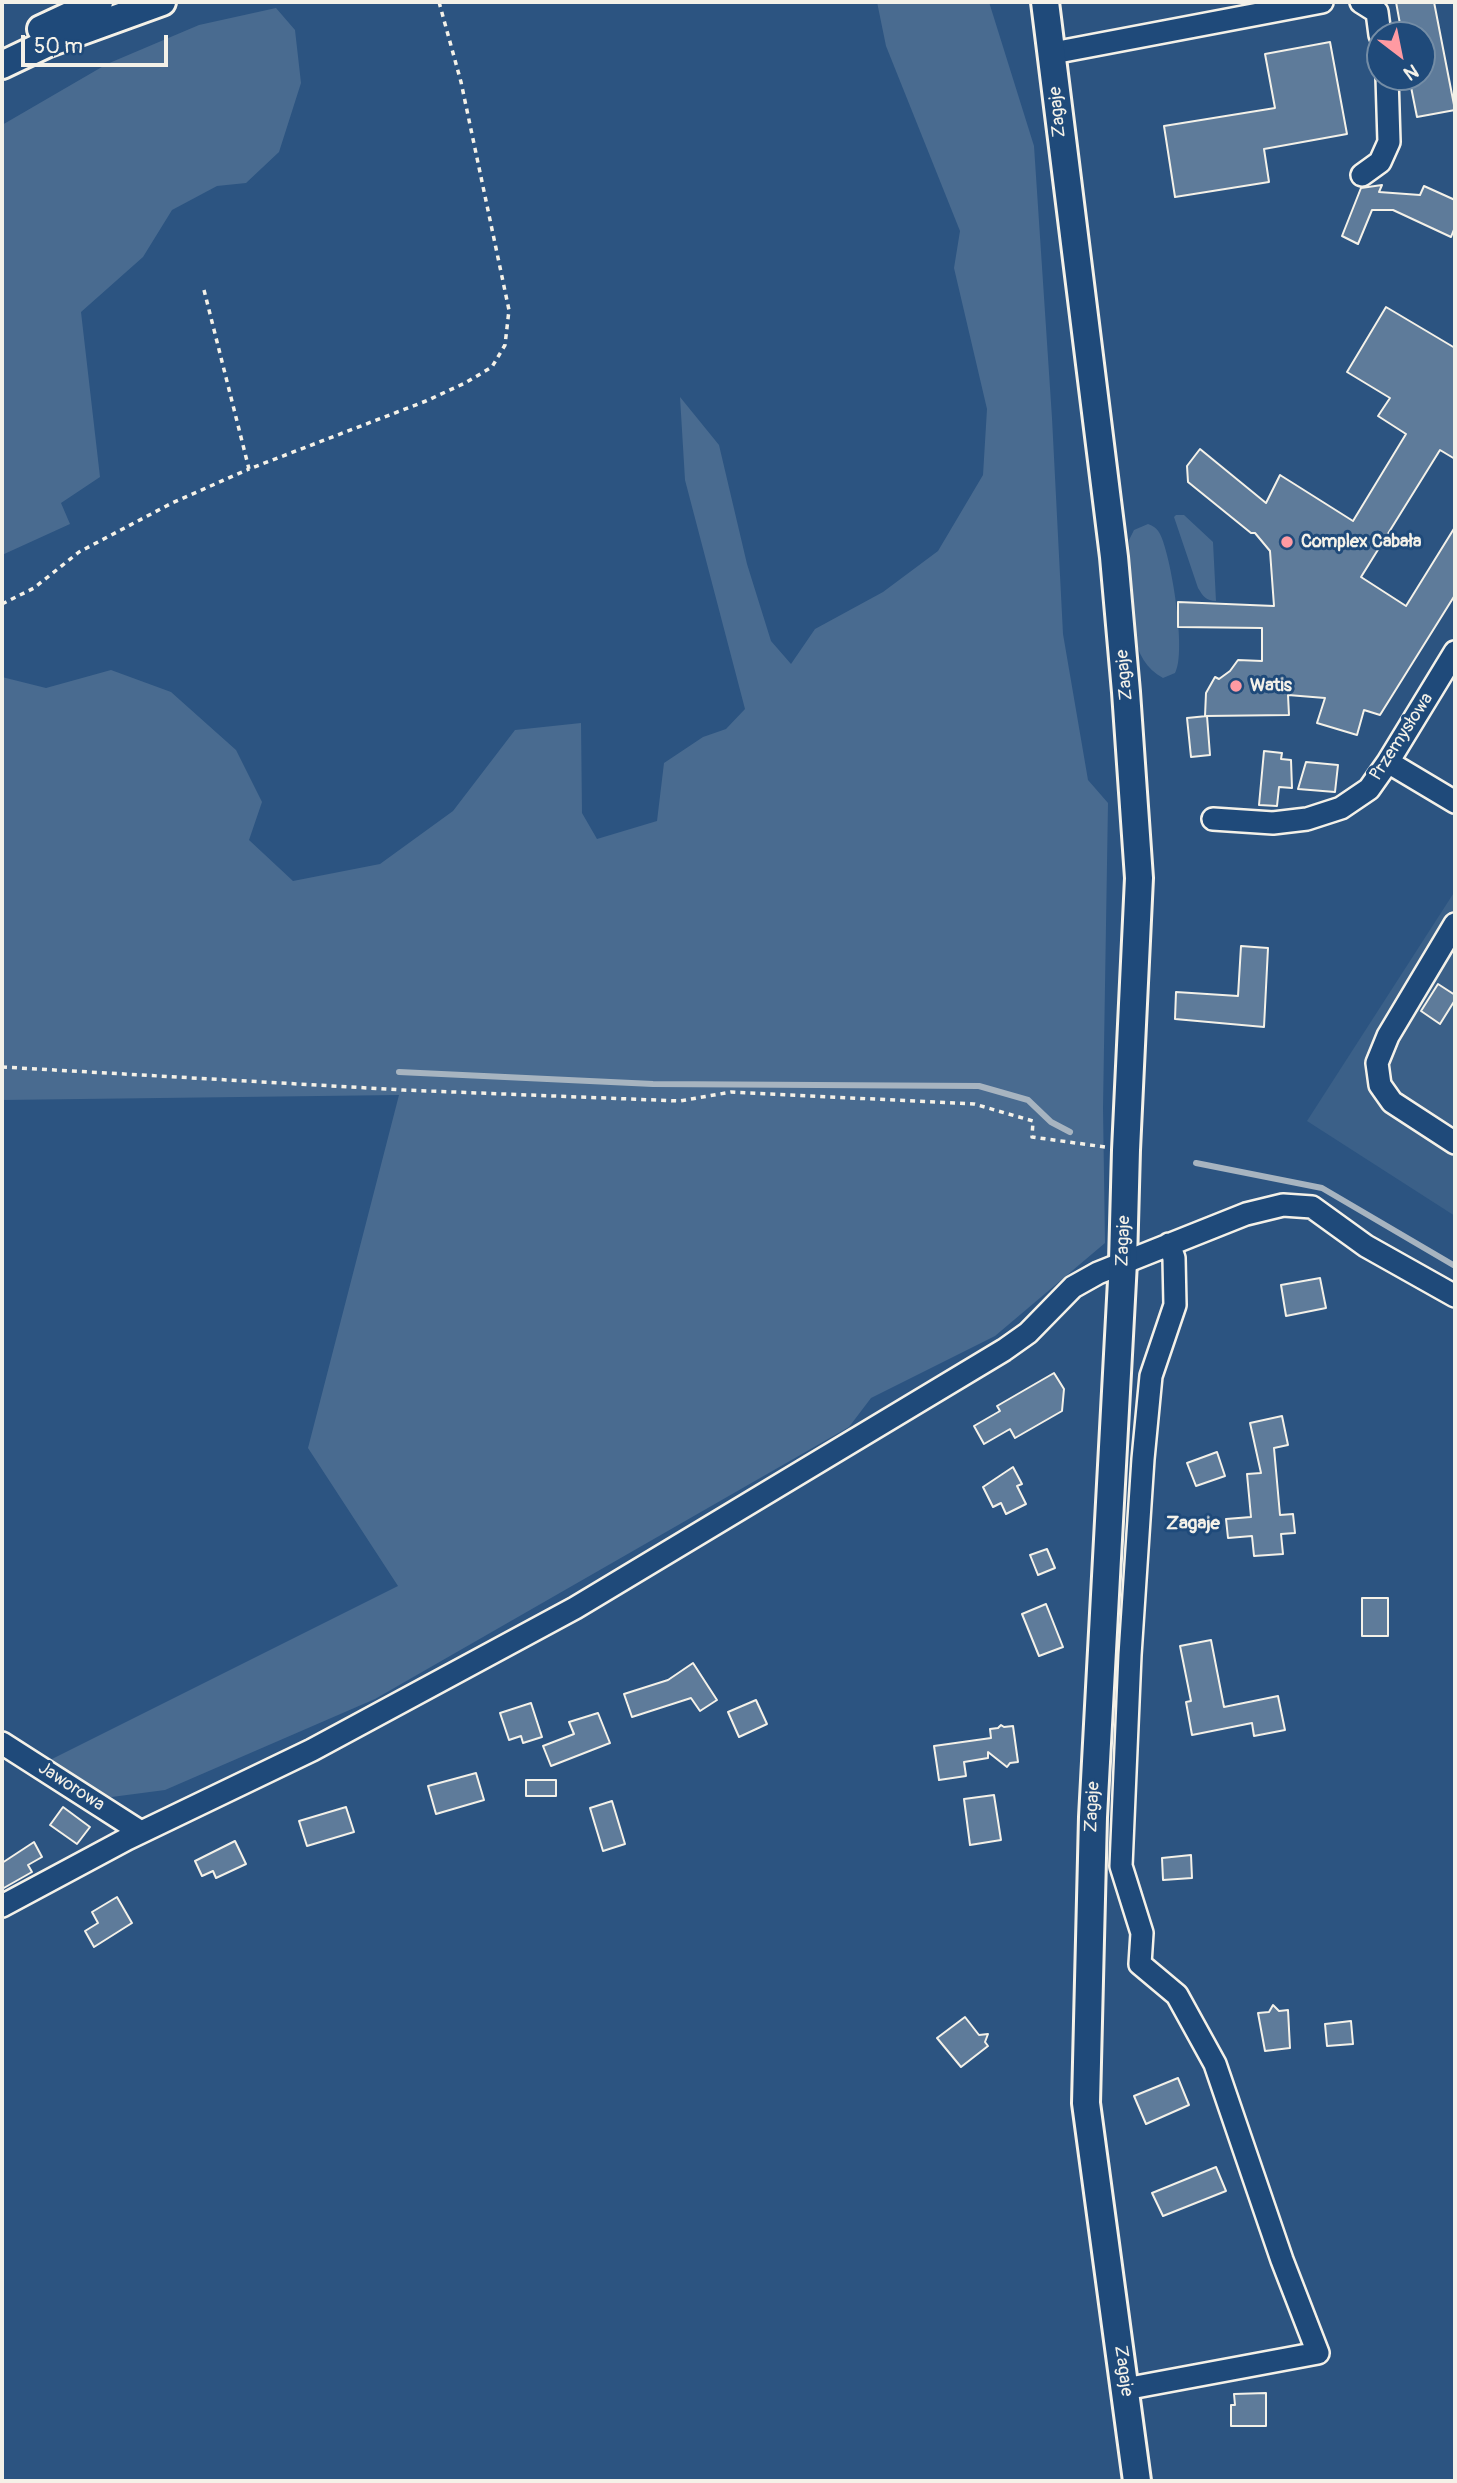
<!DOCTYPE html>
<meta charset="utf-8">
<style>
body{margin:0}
#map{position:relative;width:1457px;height:2483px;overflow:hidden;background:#2c5481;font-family:Pangolin,sans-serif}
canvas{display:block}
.frame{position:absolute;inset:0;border:4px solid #f4f1e8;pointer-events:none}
.north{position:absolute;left:1366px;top:21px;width:70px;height:70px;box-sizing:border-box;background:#1f4a7a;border:2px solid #748da6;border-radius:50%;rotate:148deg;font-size:19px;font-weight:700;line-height:28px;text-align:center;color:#f4f1e8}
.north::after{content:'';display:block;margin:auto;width:24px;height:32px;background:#ff9aa2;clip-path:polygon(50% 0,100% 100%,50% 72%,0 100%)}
.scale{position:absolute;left:21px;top:35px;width:147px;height:32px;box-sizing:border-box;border:4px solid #f4f1e8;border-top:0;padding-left:9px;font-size:21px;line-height:24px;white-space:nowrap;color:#f4f1e8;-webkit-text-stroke:5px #1f4a7a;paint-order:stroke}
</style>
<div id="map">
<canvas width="1457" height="2483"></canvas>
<div class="frame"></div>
<div class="north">N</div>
<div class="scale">50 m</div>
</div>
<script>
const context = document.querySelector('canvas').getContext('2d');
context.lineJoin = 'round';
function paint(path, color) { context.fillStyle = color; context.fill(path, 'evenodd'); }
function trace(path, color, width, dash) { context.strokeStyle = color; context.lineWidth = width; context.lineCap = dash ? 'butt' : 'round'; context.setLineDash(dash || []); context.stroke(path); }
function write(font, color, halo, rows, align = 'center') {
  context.font = font + ' Pangolin,sans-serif'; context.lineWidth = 6; context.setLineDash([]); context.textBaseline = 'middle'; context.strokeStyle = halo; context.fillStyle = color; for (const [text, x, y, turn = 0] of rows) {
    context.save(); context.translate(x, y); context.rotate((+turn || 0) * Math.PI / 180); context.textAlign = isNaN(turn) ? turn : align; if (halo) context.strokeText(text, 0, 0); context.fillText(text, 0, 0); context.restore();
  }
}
paint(new Path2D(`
 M1455,891V1216L1307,1121Z`), '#3b6088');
paint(new Path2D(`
 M877,2H989L1034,146L1052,418L1063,634L1088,780L1108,803L1103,1108L1105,1243L995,1336L871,1398L849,1427L375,1699L165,1790L104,1798L50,1760L398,1586L308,1448L399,1095L2,1100V677L46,688L111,670L171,692L236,750L262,802L249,840L293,881L380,864L453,811L515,730L581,723L582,813L597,839L657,821L664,763L703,737L726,729L745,709L685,480L680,397L719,445L747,564L771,641L791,664L815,629L883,592L938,551L983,475L987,409L954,268L960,231L886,46Z
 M276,8L295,30L301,83L279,152L246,183L217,186L172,210L143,257L81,312L100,477L61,503L70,524L2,555V125L107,64L199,25Z
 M1176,515H1184L1213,542L1216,601C1206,601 1203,596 1198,588L1174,517Z
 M1148,524C1153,526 1157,528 1160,534C1171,555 1187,653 1175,673L1163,678C1146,669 1138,653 1134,635L1129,540L1134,530Z`), '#496b90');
trace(new Path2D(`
 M399,1072L653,1084L979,1086L1028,1100L1051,1122L1070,1132
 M1196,1163L1322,1188L1455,1266`), '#a7b4c0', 6);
const building = new Path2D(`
 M1396,2H1434L1455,110L1417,117L1409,77H1422V35H1402Z
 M1330,42L1347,134L1264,149L1269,182L1175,197L1164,126L1275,108L1265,54Z
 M1382,185L1379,192L1420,195L1424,186L1455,200V227L1451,237L1393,210H1372L1358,244L1342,236L1361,188Z
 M1386,307L1455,348V459L1440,450L1361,577L1406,606L1455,527V595L1380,715L1364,710L1357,735L1317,723L1325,698L1288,695L1289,715L1205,716L1206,693L1215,677L1219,679L1230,671L1238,660L1262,661V628L1178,627V602L1274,606L1270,551L1255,533H1251L1188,482L1187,466L1200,449L1266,503L1280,475L1353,521L1406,434L1378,416L1390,398L1347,372Z
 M1207,716L1210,755L1191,757L1187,718Z
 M1264,751L1282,753L1281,759L1291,760L1292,788L1279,787L1277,806L1259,805Z
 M1306,762L1338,765L1335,792L1298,789Z
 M1241,946L1268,948L1264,1027L1175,1019L1176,992L1238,996Z
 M1438,984L1455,995V1000L1440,1024L1421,1011Z
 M1320,1278L1326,1308L1286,1316L1281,1285Z
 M1054,1373L1064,1389L1062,1411L1015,1438L1010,1429L984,1444L974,1426L1000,1411L997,1406Z
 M1282,1416L1288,1445L1274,1448L1280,1515L1293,1514L1295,1533L1281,1534L1283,1554L1254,1556L1252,1536L1228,1538L1226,1519L1251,1517L1247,1474L1261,1473L1250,1423Z
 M1217,1452L1225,1476L1196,1486L1187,1463Z
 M1013,1467L1022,1484L1017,1486L1026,1504L1006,1514L1001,1503L993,1507L983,1487Z
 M1047,1549L1055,1568L1038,1575L1030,1555Z
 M1362,1598H1388V1636H1362Z
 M1046,1604L1063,1647L1039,1656L1022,1614Z
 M1211,1640L1224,1707L1278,1696L1285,1730L1254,1736L1252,1723L1192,1735L1186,1702L1191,1701L1180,1646Z
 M693,1663L717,1700L700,1711L691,1698L632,1717L624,1694L668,1680Z
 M756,1700L767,1724L739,1737L728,1712Z
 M531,1703L542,1737L523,1743L521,1736L509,1740L500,1713Z
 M598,1713L610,1743L551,1766L543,1746L574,1734L569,1722Z
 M1001,1725L1004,1727L1013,1726L1018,1762L1010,1763L1007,1767L988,1752V1758L964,1762L966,1776L939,1780L934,1746L991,1738L990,1729L998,1728Z
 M476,1773L484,1800L436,1814L428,1786Z
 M526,1780H556V1796H526Z
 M994,1795L1001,1840L970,1845L964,1799Z
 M612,1801L625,1844L603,1851L590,1808Z
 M63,1807L90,1827L77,1844L50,1825Z
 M346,1807L354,1832L307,1846L299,1821Z
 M235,1841L246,1864L216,1878L213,1871L202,1876L195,1861Z
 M34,1842L42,1857L28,1865L32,1872L2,1889V1863Z
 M1191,1855L1192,1878L1163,1880L1162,1858Z
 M117,1897L132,1923L94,1947L85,1931L98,1923L92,1912Z
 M1273,2005L1279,2011L1288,2010L1290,2048L1265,2051L1258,2013L1269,2012Z
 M965,2017L979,2035L988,2034L985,2042L988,2046L961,2067L937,2038Z
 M1351,2021L1353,2044L1327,2046L1325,2024Z
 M1178,2078L1189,2105L1146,2124L1134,2096Z
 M1216,2167L1226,2191L1163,2216L1152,2193Z
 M1266,2393V2426H1231V2405H1235L1234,2394Z`);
paint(building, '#5e7b9a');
trace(building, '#f4f1e8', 2);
const minor = new Path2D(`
 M1361,2L1377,12L1380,35
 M1053,53L1322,2
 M1362,175L1380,162L1389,142L1387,77
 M1388,762L1455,802
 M1213,819L1273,823L1307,819L1341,808L1369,789L1388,762L1455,652
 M1455,924L1388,1036L1377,1063L1380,1085L1392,1102L1455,1143
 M2,1743L141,1832
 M2,1906L127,1839L312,1750L575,1608L1004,1350L1028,1333L1073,1287L1098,1273L1246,1214L1283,1205L1312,1207L1366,1246L1455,1296
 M1125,2389L1318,2353L1282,2260L1215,2064L1177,1995L1140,1964L1142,1933L1121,1866L1130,1655L1143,1459L1151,1376L1175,1305L1174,1258L1169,1244`);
const major = new Path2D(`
 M1045,2L1114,557L1126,692L1139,878L1126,1150L1123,1262L1093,1817L1086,2103L1137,2481
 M41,29L99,2
 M2,65L46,44L162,2`);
trace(minor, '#f4f1e8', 26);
trace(major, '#f4f1e8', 32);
trace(new Path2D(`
 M204,290L249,469L426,401L465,383L492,367L505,345L509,310L461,82L439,2
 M2,604L34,588L79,552L172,503L249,469
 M2,1067L403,1090L680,1101L731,1092L974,1104L1033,1121L1032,1137L1105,1147`), '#f4f1e8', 3.5, [5, 5]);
trace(minor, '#1f4a7a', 21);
trace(major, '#1f4a7a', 26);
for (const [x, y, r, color] of [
 [1287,542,7,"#ff9aa2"],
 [1236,686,7,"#ff9aa2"]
]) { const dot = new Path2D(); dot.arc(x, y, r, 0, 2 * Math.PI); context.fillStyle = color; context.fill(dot); trace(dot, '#1f4a7a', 2.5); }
write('18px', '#f4f1e8', '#1f4a7a', [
 ["Zagaje",1058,112,-95],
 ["Zagaje",1125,675,-95],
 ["Przemysłowa",1402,737,-57],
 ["Zagaje",1124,1241,-88],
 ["Jaworowa",71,1787,33],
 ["Zagaje",1093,1807,-87],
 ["Zagaje",1123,2371,82]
]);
write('bold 18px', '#f4f1e8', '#1f4a7a', [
 ["Complex Cabała",1301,542],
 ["Watis",1250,686]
], 'left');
write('bold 19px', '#f4f1e8', '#1f4a7a', [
 ["Zagaje",1193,1524]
]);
</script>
